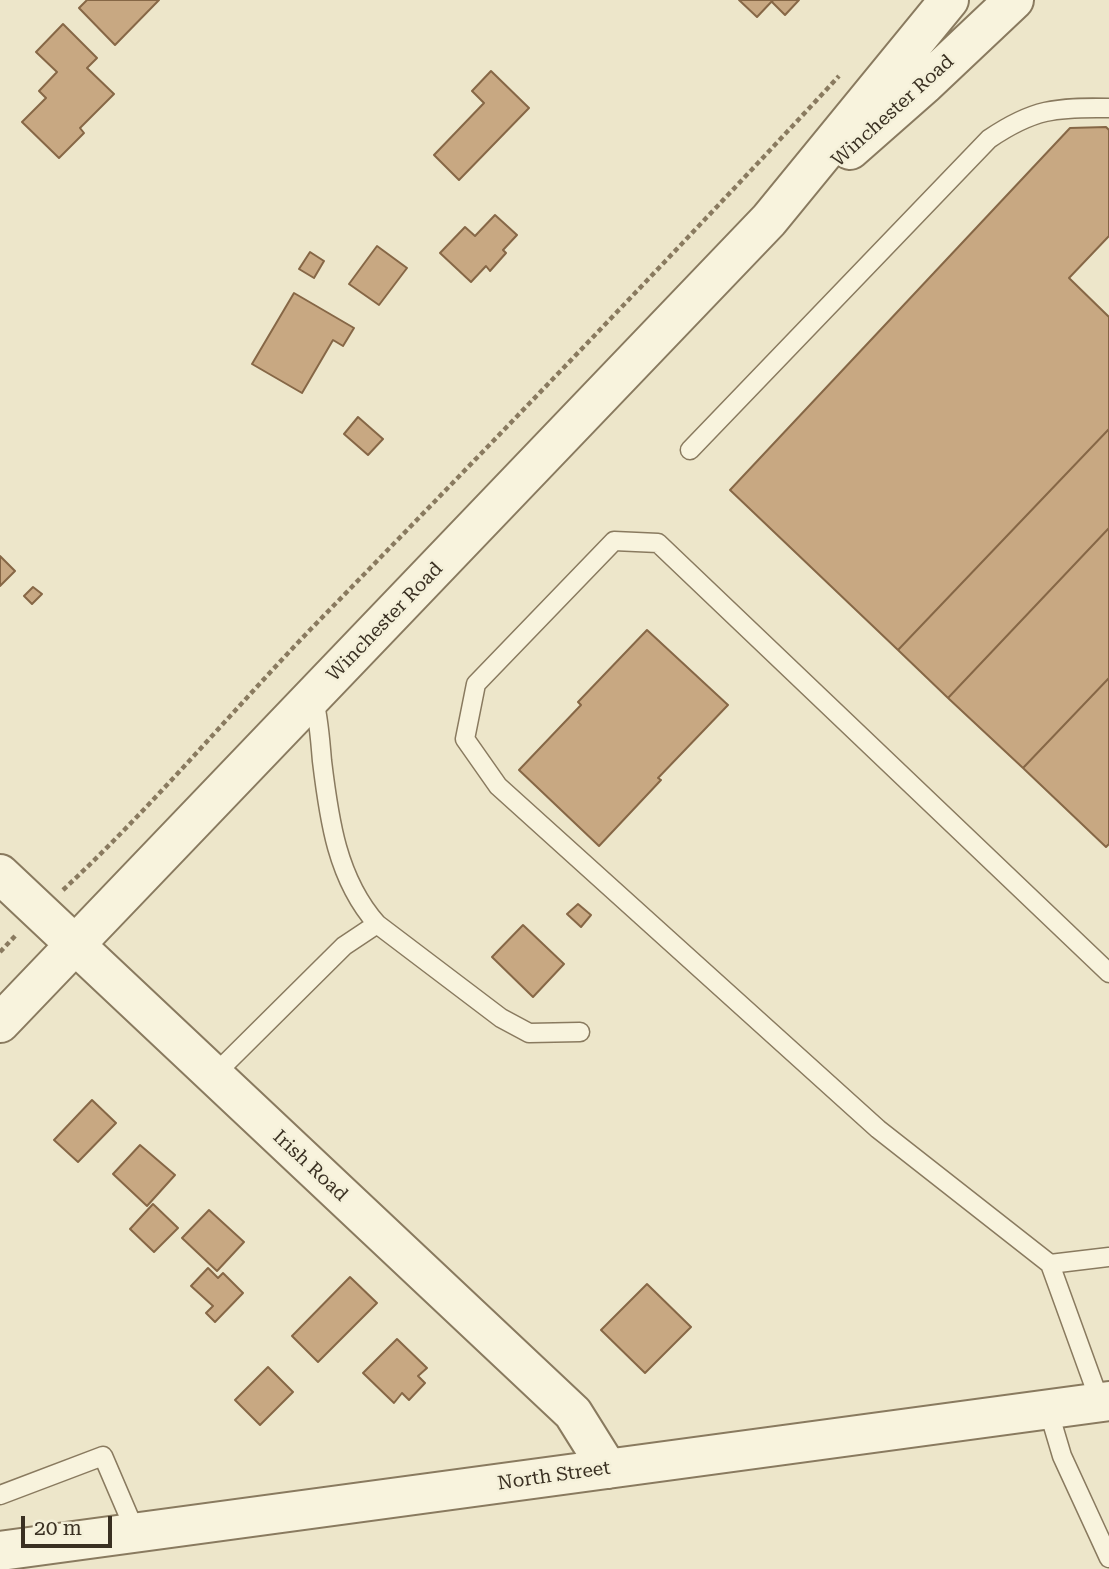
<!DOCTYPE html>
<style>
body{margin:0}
#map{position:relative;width:1109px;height:1569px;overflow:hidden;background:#ede6ca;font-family:"Roboto Serif",serif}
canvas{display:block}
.scale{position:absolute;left:21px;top:1516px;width:91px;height:32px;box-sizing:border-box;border:4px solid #3a3022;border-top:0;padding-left:9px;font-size:21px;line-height:24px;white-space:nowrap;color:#3a3022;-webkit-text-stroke:5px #f4f0d9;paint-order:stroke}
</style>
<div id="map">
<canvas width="1109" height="1569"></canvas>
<div class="scale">20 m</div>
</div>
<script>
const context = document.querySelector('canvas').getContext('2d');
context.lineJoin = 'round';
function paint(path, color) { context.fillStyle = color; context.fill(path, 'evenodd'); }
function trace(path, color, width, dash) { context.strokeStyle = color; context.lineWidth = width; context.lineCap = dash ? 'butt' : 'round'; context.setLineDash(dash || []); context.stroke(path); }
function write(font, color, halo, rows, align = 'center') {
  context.font = font + ' "Roboto Serif",serif'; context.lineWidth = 5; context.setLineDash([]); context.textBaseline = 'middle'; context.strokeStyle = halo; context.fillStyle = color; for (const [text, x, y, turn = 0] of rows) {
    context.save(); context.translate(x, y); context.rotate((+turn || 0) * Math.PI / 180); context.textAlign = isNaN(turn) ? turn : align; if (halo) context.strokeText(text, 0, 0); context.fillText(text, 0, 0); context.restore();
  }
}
const building = new Path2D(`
 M87,0H159L115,45L79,8Z
 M739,0H773L757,17Z
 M773,0H799L785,15L772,2Z
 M63,24L97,58L87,68L114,94L80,128L84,133L59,158L22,122L46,98L39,91L57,72L36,52Z
 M491,71L529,108L459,180L434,155L484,103L472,91Z
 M1106,127L1109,130V236L1069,278L1109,317V429L898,650L730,490L1070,128Z
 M495,215L517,235L503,250L506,253L490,271L486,266L471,282L440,253L465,227L475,236Z
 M377,246L407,268L379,305L349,284Z
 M310,252L324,261L314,278L299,269Z
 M294,293L354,328L343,346L333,340L302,393L252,364Z
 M358,417L383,439L368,455L344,434Z
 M1109,429V528L948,698L898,650Z
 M1109,528V678L1023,768L948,698Z
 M0,556L15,571L0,586Z
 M33,587L42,594L32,604L24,596Z
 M647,630L728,705L658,778L661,780L599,846L519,770L581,705L578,702Z
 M1109,678V844L1106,847L1023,768Z
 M578,904L591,915L581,927L567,914Z
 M523,925L564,964L533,997L492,957Z
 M92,1100L116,1123L78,1162L54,1140Z
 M140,1145L175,1175L147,1206L113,1174Z
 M153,1204L178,1228L154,1252L130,1229Z
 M209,1210L244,1242L217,1271L182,1238Z
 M208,1268L218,1278L223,1273L243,1293L215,1322L206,1313L213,1306L191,1286Z
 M350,1277L377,1303L318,1362L292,1336Z
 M647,1284L691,1327L645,1373L601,1330Z
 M397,1339L427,1368L418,1376L425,1383L409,1400L402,1393L394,1403L363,1373Z
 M268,1367L293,1392L260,1425L235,1400Z`);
paint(building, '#c8a882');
trace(building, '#866746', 2);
const service = new Path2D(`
 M690,450L989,139C1033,109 1056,107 1109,108
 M377,924L501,1018L529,1033L580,1032
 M214,1075L344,946L377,924C337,879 329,819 322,761C320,739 319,718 313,696
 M1050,1264L1109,1257
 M1100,1402L1050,1264L878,1129L498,786L465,739L476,684L614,541L658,543L1109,973
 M1048,1409L1062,1456L1109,1558
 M0,1495L103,1456L136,1533`);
const tertiary = new Path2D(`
 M850,150L925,84L1014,0
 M0,874L573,1413L608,1469
 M0,1023L769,220L949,0
 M0,1551L1109,1401`);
trace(service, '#897a5f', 21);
trace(tertiary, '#897a5f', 42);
trace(new Path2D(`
 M63,890C150,809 226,718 308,632C487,448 665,264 839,76
 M0,952L16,935`), '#897a5f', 4.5, [5, 3.5]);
trace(service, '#f8f3dd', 18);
trace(tertiary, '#f8f3dd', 38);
write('19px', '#3a3022', '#f4f0d9', [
 ["Winchester Road",893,111,-42],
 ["Winchester Road",385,622,-46],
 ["Irish Road",310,1166,43],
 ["North Street",554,1476,-8]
]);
</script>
